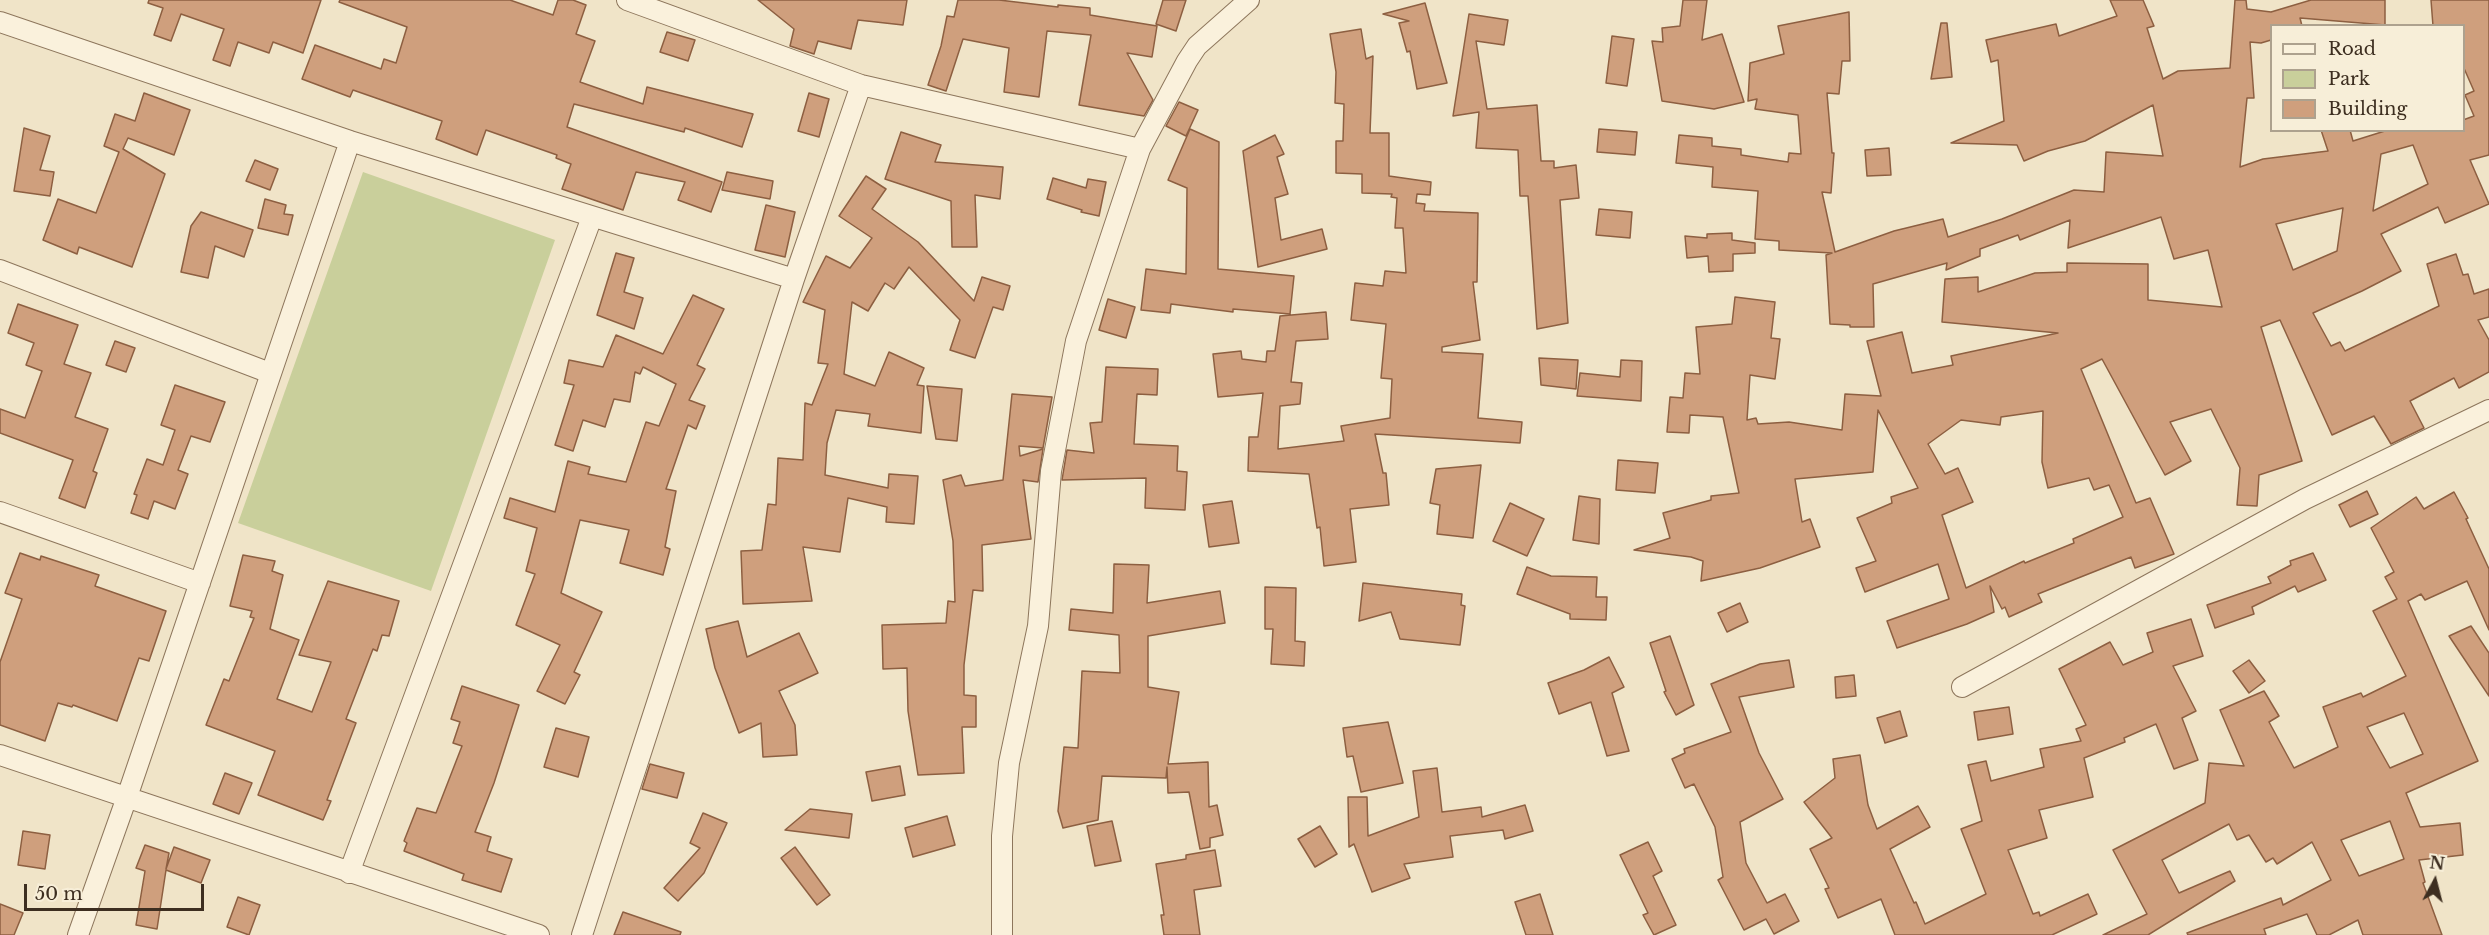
<!DOCTYPE html>
<style>
body{margin:0}
#map{position:relative;width:2489px;height:935px;overflow:hidden;background:#f0e4c8;font-family:"Libre Baskerville",serif}
canvas{display:block}
.legend{position:absolute;left:2270px;top:24px;width:195px;height:108px;box-sizing:border-box;background:#f7eed8;border:2px solid #ada18e;margin:0;padding:8px 10px;list-style:none;font-size:18px;color:#3d2e20}
.legend li{display:flex;align-items:center;gap:12px;height:30px}
.legend b{width:30px;border:2px solid #ada18e}
.north{position:absolute;left:2405px;top:851px;width:60px;height:60px;-webkit-text-stroke:4px #f7eed8;paint-order:stroke;rotate:7deg;font-size:16px;font-weight:700;line-height:24px;text-align:center;color:#3d2e20}
.north::after{content:'';display:block;margin:auto;width:21px;height:27px;background:#3d2e20;clip-path:polygon(50% 0,100% 100%,50% 72%,0 100%)}
.scale{position:absolute;left:24px;top:884px;width:180px;height:27px;box-sizing:border-box;border:3px solid #3d2e20;border-top:0;padding-left:8px;font-size:18px;line-height:21px;white-space:nowrap;color:#3d2e20;-webkit-text-stroke:4px #f7eed8;paint-order:stroke}
</style>
<div id="map">
<canvas width="2489" height="935"></canvas>
<ul class="legend">
<li><b style="height:8px;background:#faf1dc"></b>Road</li>
<li><b style="height:16px;background:#c9cf9b"></b>Park</li>
<li><b style="height:16px;background:#cf9f7d"></b>Building</li>
</ul>
<div class="north">N</div>
<div class="scale">50 m</div>
</div>
<script>
const context = document.querySelector('canvas').getContext('2d');
context.lineJoin = 'round';
function paint(path, color) { context.fillStyle = color; context.fill(path, 'evenodd'); }
function trace(path, color, width, dash) { context.strokeStyle = color; context.lineWidth = width; context.lineCap = dash ? 'butt' : 'round'; context.setLineDash(dash || []); context.stroke(path); }
paint(new Path2D(`
 M363,172L555,240L431,591L238,523Z`), '#c9cf9b');
const building = new Path2D(`
 M149,0H321L303,53L273,42L269,53L238,42L230,66L213,60L224,29L181,14L171,41L154,35L163,8L148,3Z
 M340,0H510L553,15L558,0H573L586,5L576,34L595,41L580,82L643,104L647,87L753,114L742,147L685,128L684,132L574,104L567,127L722,182L711,212L678,200L685,182L636,172L623,210L562,189L571,164L556,158L557,155L486,130L477,155L436,139L442,121L353,90L350,97L302,79L315,45L381,69L384,59L396,63L407,27L339,2Z
 M758,0H907L903,25L858,20L851,49L818,41L814,54L790,46L794,29Z
 M958,0H999L1058,7V5L1090,8V15L1157,26L1152,57L1127,53L1153,100L1144,116L1079,105L1091,35L1047,31L1039,97L1004,92L1009,48L963,39L946,91L928,85L941,46L947,16L954,17Z
 M1163,0H1186L1176,31L1156,24Z
 M1683,0H1707L1702,40L1722,34L1744,102L1714,109L1662,101L1652,41L1663,42L1662,28L1680,26Z
 M2110,0H2143L2154,26L2147,28L2163,79L2178,71L2230,68L2235,0H2246L2247,9L2271,12L2311,0H2385V25L2300,18L2302,26H2271V40L2261,43L2250,42L2254,98H2247L2240,167L2263,159L2328,151L2321,130H2350L2353,141L2388,130H2463V120L2474,116L2465,95L2474,91L2463,66V26H2433L2431,0H2489V155L2470,160L2489,204L2445,223L2438,207L2381,234L2401,271L2362,291L2313,313L2331,346L2340,342L2345,351L2439,306L2427,264L2456,254L2463,275L2468,274L2474,294L2489,289V317L2478,320L2489,340V372L2459,388L2454,378L2410,401L2424,428L2391,444L2374,416L2332,435L2280,320L2261,327L2302,461L2259,475L2257,506L2237,505L2240,468L2211,409L2170,422L2191,461L2165,475L2102,359L2081,369L2136,503L2150,498L2174,554L2135,568L2131,557L2038,594L2042,602L2009,617L2005,607L2002,609L1990,586L1994,612L1967,624L1897,648L1887,621L1949,599L1938,564L1865,592L1856,568L1876,561L1857,518L1892,503L1891,497L1918,488L1878,410L1873,472L1795,479L1802,522L1810,519L1820,547L1760,568L1701,581L1703,561L1691,557L1634,550L1670,538L1663,513L1711,500V496L1739,493L1723,417L1690,415L1689,433L1667,432L1670,397L1683,398L1685,373L1700,374L1696,327L1732,324L1735,297L1775,302L1771,338L1780,339L1775,379L1750,375L1747,420L1756,418L1758,424L1789,422L1842,430L1845,394L1881,396L1867,341L1902,332L1912,373L1953,365L1951,356L2058,333L1942,322L1945,279L1978,277V292L2035,273L2067,272V263L2148,264V300L2222,307L2208,250L2174,259L2161,217L2068,248L2070,220L2020,240L2018,235L1980,249V256L1946,270L1947,263L1873,284L1874,327H1850V325L1830,324L1826,255L1832,253L1779,250V241L1755,239L1758,191L1712,187L1713,167L1676,163L1679,135L1712,138V146L1741,149V155L1788,162L1789,153L1801,154L1798,115L1755,109L1757,99L1748,101L1750,63L1784,54L1778,26L1849,12L1850,61H1842L1839,94L1827,93L1832,153H1834L1831,193L1822,192L1835,252L1894,231L1943,219L1948,237L2002,219L2074,190L2104,192L2106,152L2163,156L2153,105L2085,141L2048,151L2024,161L2017,145L1951,143L2004,121L1998,60L1991,62L1986,40L2056,24L2059,36L2117,16ZM2413,145L2428,184L2373,211L2381,154ZM2343,208L2337,251L2293,270L2276,224ZM2043,411L2042,462L2048,488L2089,478L2094,490L2109,485L2123,517L2073,539L2074,543L2025,563L2024,561L1966,588L1942,515L1973,502L1958,468L1945,474L1928,444L1961,420L2000,425L2001,417Z
 M1425,3L1447,83L1417,89L1410,51L1407,52L1399,23L1409,21L1383,14Z
 M1469,14L1508,20L1504,45L1476,41L1487,109L1537,105L1541,161H1554V168L1576,165L1579,198L1560,200L1568,323L1537,329L1528,196H1520L1518,150L1476,148L1479,112L1453,116Z
 M1941,23H1947L1952,77L1931,79Z
 M1361,29L1366,59L1373,56L1370,133H1389V176L1431,182L1430,195L1417,194L1416,203L1425,204L1424,211L1478,213L1477,282H1473L1480,340L1442,347V352L1483,354L1478,418L1522,422L1520,443L1375,434L1383,473H1386L1389,505L1350,509L1356,562L1324,566L1320,527L1317,528L1309,474L1248,471L1249,437H1258L1263,393L1218,397L1213,354L1241,351L1242,359L1266,362L1267,351H1275L1280,316L1326,312L1328,339L1296,341L1291,382L1302,383L1300,404L1280,406L1278,449L1344,441L1341,426L1390,418L1392,379L1381,378L1386,324L1351,320L1355,283L1383,286L1385,271L1406,273L1403,228H1395L1397,198L1391,197L1392,194L1362,193V174L1336,173V141H1343L1344,104L1335,103L1336,72L1330,34Z
 M667,32L695,40L688,61L660,52Z
 M1612,36L1634,39L1627,86L1606,83Z
 M144,93L190,110L174,155L128,138L123,149L165,174L132,267L79,247L77,254L43,240L58,199L96,213L119,152L104,146L115,114L135,121Z
 M809,93L829,99L819,137L798,131Z
 M1179,102L1198,110L1186,136L1166,126Z
 M24,128L50,136L40,170L54,172L50,196L14,191Z
 M1190,129L1219,142L1218,269L1294,276L1290,314L1233,309V312L1171,304L1170,313L1141,310L1146,269L1186,274L1187,188L1168,180Z
 M1599,129L1637,132L1635,155L1597,152Z
 M901,132L941,145L935,162L1003,167L1000,199L975,195L977,247H952L951,201L885,179Z
 M1275,135L1284,154L1277,157L1288,194L1275,198L1281,240L1322,229L1327,249L1258,267L1243,151Z
 M1889,148L1891,175L1867,176L1865,150Z
 M255,160L278,169L270,190L246,181Z
 M727,172L773,181L770,199L722,190Z
 M866,176L886,189L872,209L918,242L974,301L982,277L1010,286L1003,310L993,307L975,358L950,350L960,320L909,267L894,289L885,283L868,311L852,302L844,374L875,386L889,352L924,368L917,385L924,386L921,433L868,426L870,414L836,410L827,443L825,475L888,488L889,474L918,476L914,524L886,522L887,507L848,498L840,552L803,547L812,601L743,604L741,551L762,550L768,504L776,505L778,458L803,460L805,403L812,405L828,364L818,363L825,310L803,302L826,256L850,268L872,238L839,216Z
 M1053,178L1086,188L1088,179L1106,182L1099,216L1081,212L1082,210L1047,199Z
 M265,199L286,205L284,214L293,215L288,235L258,228Z
 M766,205L795,212L785,257L755,250Z
 M1599,209L1632,212L1630,238L1596,235Z
 M201,212L253,230L244,257L215,246L208,278L181,272L191,226Z
 M1732,233V240L1755,243V253L1733,254V271L1709,272L1708,256L1687,258L1685,236L1707,238V234Z
 M616,253L634,258L624,292L643,298L634,329L597,315Z
 M693,295L724,309L697,365L705,369L689,400L705,406L696,429L688,425L666,489L676,491L665,547L670,549L663,575L620,563L629,530L580,520L561,593L602,612L574,672L580,675L565,704L537,691L560,645L516,625L535,574L526,571L537,528L504,518L510,498L555,512L568,461L590,467L588,474L626,482L646,422L659,426L676,384L643,367L640,374L635,372L630,402L614,399L605,427L583,420L573,451L555,445L574,385L564,383L569,360L603,367L616,335L663,354Z
 M1108,299L1135,307L1126,338L1099,330Z
 M18,304L78,325L64,364L91,373L75,417L108,429L93,471L97,473L85,508L59,498L73,460L0,433V409L25,418L42,371L26,365L34,343L8,333Z
 M115,341L135,348L126,372L106,365Z
 M1539,358L1578,360L1576,389L1541,385Z
 M1621,360L1642,361L1641,401L1577,396L1580,373L1620,377Z
 M1106,367L1158,369L1157,395L1137,394L1134,444L1178,446L1177,471L1187,472L1185,510L1145,508L1146,478L1062,480L1067,450L1094,453L1090,423L1102,422Z
 M175,385L225,402L210,442L191,436L178,470L188,474L175,509L154,501L148,519L131,513L137,495L134,494L147,459L163,465L175,430L161,425Z
 M927,386L962,389L957,441L936,439Z
 M1012,394L1052,397L1043,448L1019,446L1020,456L1043,449L1038,482L1023,480L1031,539L982,545L983,591L973,590L964,665V695L976,696V727H962L964,773L918,775L908,711L907,668L883,669L882,625L946,623L948,601L955,602L953,541L943,480L961,475L965,486L1003,480Z
 M1618,460L1658,463L1655,493L1616,490Z
 M1481,465L1473,538L1437,534L1440,505L1430,503L1436,469Z
 M2367,491L2378,514L2350,527L2339,505Z
 M2454,492L2468,518L2466,519L2489,569V630L2467,581L2425,600L2421,594L2408,601L2478,761L2406,793L2420,827L2460,823L2463,855L2419,860L2425,882L2423,883L2442,935H2363L2358,920L2329,935H2317L2307,914L2264,929L2266,935H2188L2187,933L2281,898L2283,905L2331,880L2312,842L2277,864L2273,858L2266,862L2249,835L2237,840L2229,824L2162,860L2179,893L2230,871L2235,881L2148,935H2103L2147,914L2113,850L2205,803L2209,763L2244,766L2220,710L2264,691L2279,716L2269,722L2294,768L2338,747L2323,707L2361,693L2363,697L2406,676L2373,611L2397,599L2385,577L2394,572L2371,528L2416,497L2424,509ZM2404,713L2423,754L2390,768L2367,727ZM2390,821L2404,859L2359,876L2341,840Z
 M1579,496L1600,499L1599,544L1573,540Z
 M1232,501L1239,543L1209,547L1203,505Z
 M1510,503L1544,519L1527,556L1493,541Z
 M20,553L40,560L41,556L99,575L95,586L166,611L149,661L139,658L117,721L73,705L72,707L58,703L45,741L0,725V662L22,599L5,593Z
 M2313,553L2326,580L2298,592L2295,586L2252,607L2254,614L2215,628L2207,605L2271,583L2268,577L2291,565L2290,561Z
 M243,555L275,561L272,571L283,575L270,629L299,640L277,699L312,712L331,662L299,655L328,581L399,601L389,636L382,635L377,651L373,649L346,719L356,723L327,800L331,801L323,820L258,795L275,751L206,725L224,679L229,681L254,618L250,617L252,611L230,606Z
 M1114,564L1149,565L1147,603L1220,591L1225,623L1148,636V687L1179,692L1168,764L1208,762L1209,807L1217,805L1223,835L1210,838V847L1200,849L1189,792L1168,793L1167,767L1166,778L1102,776L1098,820L1063,828L1058,811L1064,747L1078,748L1082,671L1120,673L1119,635L1069,630L1071,609L1113,613Z
 M1527,567L1551,576L1597,577L1596,597H1607L1606,620L1570,619V614L1517,594Z
 M1363,583L1462,594L1461,605L1465,606L1460,645L1400,639L1391,612L1359,621Z
 M1265,587L1296,588L1295,641L1305,642L1304,666L1271,664L1273,629H1265Z
 M1740,603L1748,622L1727,632L1718,613Z
 M2191,619L2203,656L2173,666L2196,711L2182,718L2198,760L2174,769L2156,724L2124,738L2125,742L2084,758L2093,797L2039,810L2047,838L2008,850L2033,914L2039,912L2040,916L2088,894L2097,914L2052,935H1895L1881,899L1838,918L1825,889L1829,888L1810,849L1832,838L1804,802L1835,778L1833,759L1860,755L1868,805L1877,829L1918,806L1930,827L1890,849L1914,903L1916,902L1925,924L1986,894L1961,829L1982,821L1968,765L1986,761L1991,781L2044,767L2040,749L2081,741L2076,729L2086,725L2059,669L2110,642L2123,665L2153,652L2147,633Z
 M738,621L747,657L799,633L818,673L779,691L795,725L797,755L763,757L761,723L739,733L715,668L706,629Z
 M2471,626L2489,653V696L2449,636Z
 M1670,636L1694,705L1676,715L1664,692L1666,691L1650,643Z
 M1609,657L1624,687L1612,693L1629,751L1607,756L1591,702L1559,714L1548,683L1584,670Z
 M1789,660L1794,687L1739,697L1759,753L1783,799L1740,822L1746,863L1767,903L1785,894L1799,921L1774,934L1766,919L1744,930L1718,880L1723,877L1715,827L1694,784L1685,788L1672,759L1685,753L1684,749L1731,732L1711,684L1760,664Z
 M2249,660L2265,681L2249,693L2233,671Z
 M1854,675L1856,696L1836,698L1835,677Z
 M462,686L519,705L494,783L475,832L491,837L487,851L512,859L501,892L462,880L464,874L404,851L407,843L404,841L417,808L436,813L462,746L453,743L460,722L451,719Z
 M2009,707L2013,734L1978,740L1974,712Z
 M1900,711L1907,736L1885,743L1877,718Z
 M1388,722L1403,783L1361,792L1353,756L1347,757L1343,728Z
 M556,728L589,737L578,777L544,767Z
 M650,764L684,773L677,798L642,789Z
 M900,766L905,795L872,801L866,772Z
 M1437,768L1442,812L1481,807L1482,817L1525,805L1533,831L1505,839L1503,830L1450,836L1453,857L1404,864L1410,878L1372,892L1354,844L1349,847L1348,797H1367L1368,836L1419,817L1413,771Z
 M225,773L252,783L239,814L213,804Z
 M810,809L852,814L849,838L785,830Z
 M703,813L727,823L704,873L678,901L664,888L700,848L690,843Z
 M947,816L955,845L913,857L905,828Z
 M1112,821L1121,861L1095,866L1087,826Z
 M1320,826L1337,854L1315,867L1298,839Z
 M23,831L50,835L45,869L18,865Z
 M1648,842L1662,871L1653,876L1676,925L1654,935L1643,915L1648,913L1620,855Z
 M145,845L169,853L166,869L174,847L210,860L201,883L166,870L157,929L136,925L145,871L136,868Z
 M795,847L830,895L817,905L781,858Z
 M1215,850L1221,886L1194,890L1200,935H1164L1161,915H1164L1156,864L1186,859V855Z
 M1540,894L1553,935H1526L1515,902Z
 M238,897L260,905L249,935L227,927Z
 M0,904L23,913L14,935H0Z
 M623,912L681,932L680,935H614Z`);
paint(building, '#cf9f7d');
trace(building, '#8d5f41', 1.5);
const street = new Path2D(`
 M627,0L861,85L1140,149
 M0,22L350,141L794,279
 M0,270L270,373
 M0,512L200,583
 M1962,687L2305,499L2489,410
 M0,755L539,935
 M349,873L592,217
 M78,935L127,797L350,141
 M582,935L794,279L861,85
 M1002,935V836L1009,763L1038,626L1051,471L1076,341L1140,149L1187,61L1197,46L1249,0`);
trace(street, '#8d765c', 22);
trace(street, '#faf1dc', 20);
</script>
